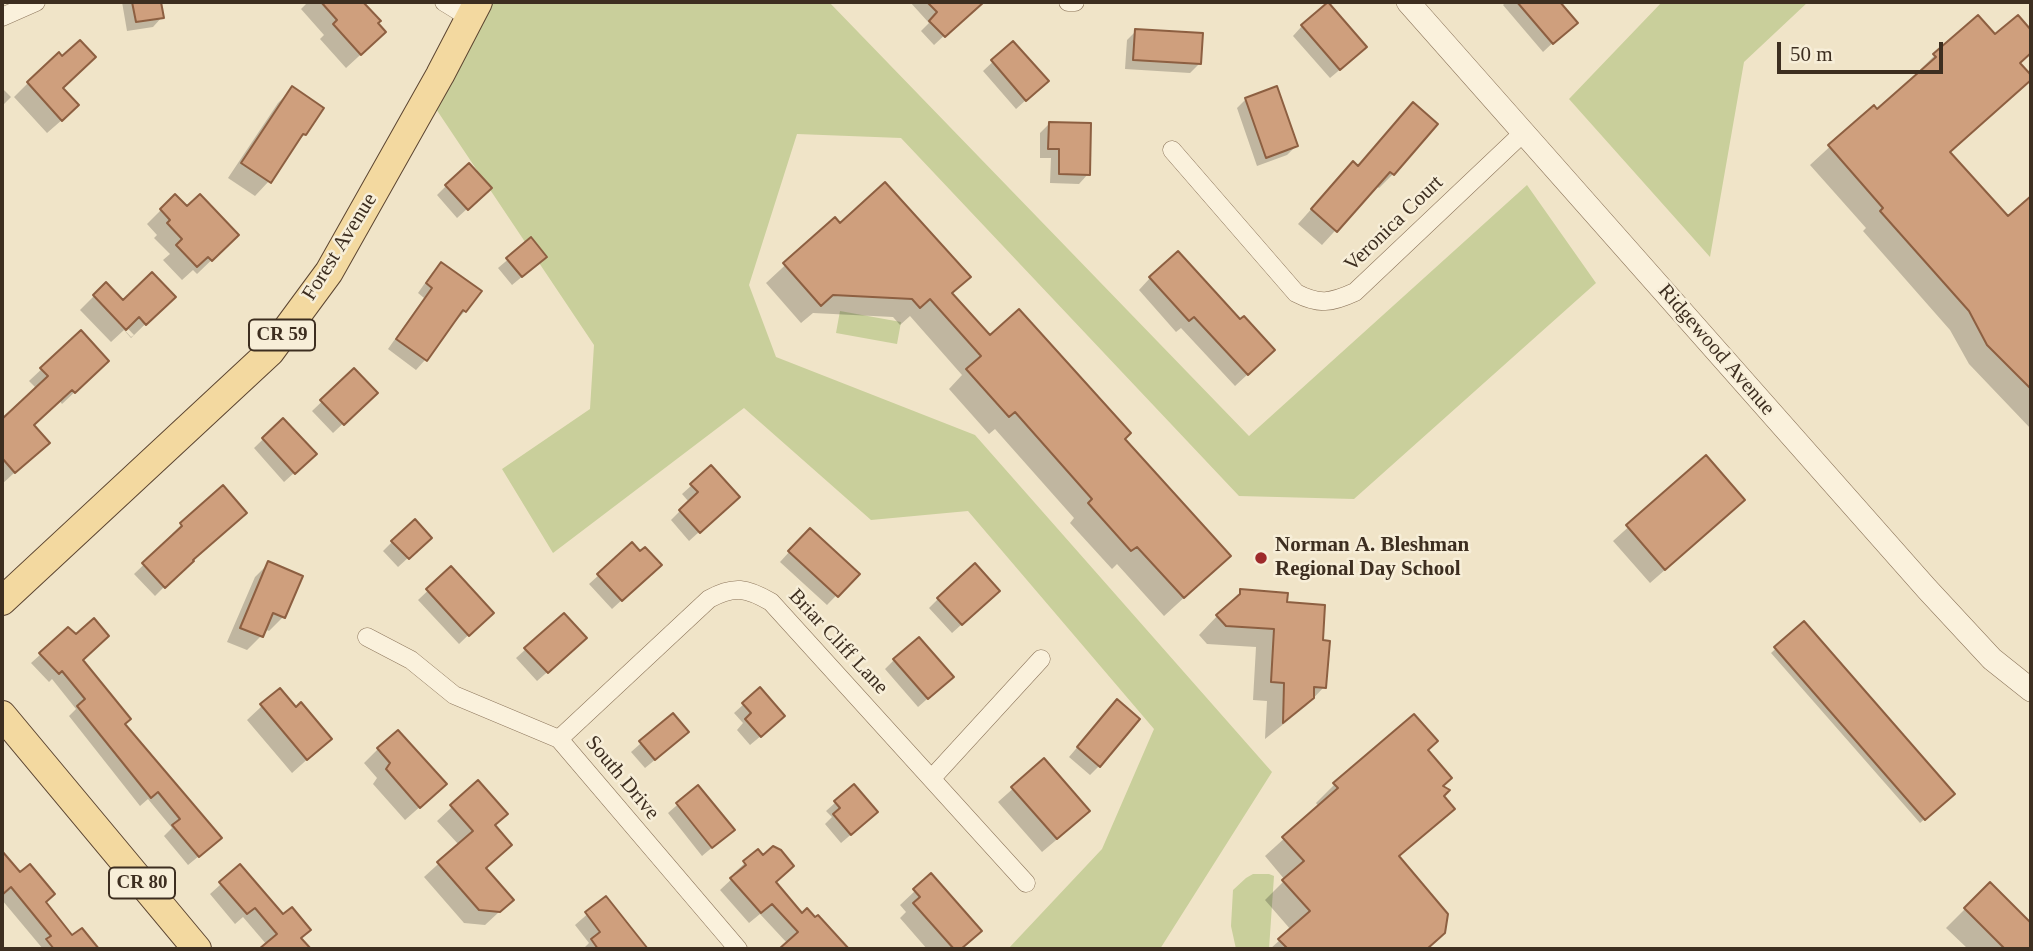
<!DOCTYPE html>
<style>
body{margin:0}
#map{position:relative;width:2033px;height:951px;overflow:hidden;background:#f0e4c8;font-family:"Times New Roman",serif}
canvas{display:block}
.frame{position:absolute;inset:0;border:4px solid #3d2e20;pointer-events:none}
.scale{position:absolute;left:1777px;top:42px;width:166px;height:32px;box-sizing:border-box;border:4px solid #3d2e20;border-top:0;padding-left:9px;font-size:21px;line-height:24px;white-space:nowrap;color:#3d2e20;-webkit-text-stroke:5px #f7eed8;paint-order:stroke}
</style>
<div id="map">
<canvas width="2033" height="951"></canvas>
<div class="frame"></div>
<div class="scale">50 m</div>
</div>
<script>
const context = document.querySelector('canvas').getContext('2d');
context.lineJoin = 'round';
function paint(path, color) { context.fillStyle = color; context.fill(path, 'evenodd'); }
function trace(path, color, width, dash) { context.strokeStyle = color; context.lineWidth = width; context.lineCap = dash ? 'butt' : 'round'; context.setLineDash(dash || []); context.stroke(path); }
function write(font, color, halo, rows, align = 'center') {
  context.font = font + ' "Times New Roman",serif'; context.lineWidth = 5; context.setLineDash([]); context.textBaseline = 'middle'; context.strokeStyle = halo; context.fillStyle = color; for (const [text, x, y, turn = 0] of rows) {
    context.save(); context.translate(x, y); context.rotate((+turn || 0) * Math.PI / 180); context.textAlign = isNaN(turn) ? turn : align; if (halo) context.strokeText(text, 0, 0); context.fillText(text, 0, 0); context.restore();
  }
}
paint(new Path2D(`
 M478,2H829L1249,436L1527,185L1596,283L1354,499L1239,496L901,138L797,134L749,285L776,357L975,435L1272,772L1160,949H1008L1102,849L1154,729L968,511L871,520L744,408L553,553L502,469L590,409L594,345L428,97Z
 M1662,2H1808L1744,62L1710,257L1569,99Z
 M840,311L901,322L897,344L836,333Z
 M1253,874H1269L1274,876L1269,949H1236L1231,926L1233,890L1246,878Z`), '#c9cf9b');
paint(new Path2D(`
 M122,2H159L162,17L153,27L127,31Z
 M308,2H361L378,21L370,46L346,68L320,39L324,35L301,9Z
 M910,2H968L974,8L934,45L921,31L929,23Z
 M1506,2H1558L1575,22L1543,52L1503,5Z
 M2017,17L2031,32V52L2019,64L2031,78L1949,153L2008,219L2031,198V429L1969,364L1950,330L1863,231L1866,228L1810,165L1873,107L1877,112L1918,76L1916,74L1935,55L1995,37Z
 M1302,26L1356,56L1330,78L1293,36Z
 M1136,31L1199,64L1190,73L1125,69L1127,40Z
 M1013,43L1037,90L1016,109L983,71Z
 M28,83L61,88L63,119L47,133L14,97Z
 M2,88L11,97L2,106Z
 M292,89L305,134L293,146L269,181L255,196L228,178L278,103Z
 M1246,99L1296,146L1287,155L1257,166L1237,108Z
 M1413,105L1393,174L1379,188L1376,186L1322,245L1298,224L1339,178L1357,167Z
 M1049,124L1088,174L1079,184L1050,183L1051,158H1040V133Z
 M446,186L480,197L457,218L437,195Z
 M175,196L223,249L197,274L193,270L182,280L163,260L170,254L154,238L157,235L147,224Z
 M835,219L840,225L968,277L951,294L990,337L1123,439L1210,574L1164,616L1117,564L1112,569L1070,523L1074,518L995,429L989,434L949,389L962,375L910,316L900,325L893,317L813,313L801,323L766,283Z
 M531,240L535,266L512,285L498,268Z
 M441,264L479,291L465,311L456,321L454,320L425,360L416,370L388,349L424,298L418,293L432,273Z
 M1150,278L1261,362L1235,386L1181,328L1176,332L1139,290Z
 M106,284L123,302L173,297L131,338L124,330L111,342L80,310ZM110,310L134,335L131,337L108,312Z
 M80,333L95,373L62,404L59,400L32,425L35,454L2,484V421L37,389L29,381Z
 M354,371L366,402L333,433L312,411Z
 M283,420L305,463L284,482L254,448Z
 M1706,457L1729,514L1650,583L1613,541Z
 M692,485L728,506L689,541L671,520L689,502L682,494Z
 M223,488L191,560L155,596L134,574L174,536L172,534L181,525Z
 M801,539L857,574L827,605L780,562Z
 M392,542L420,547L398,567L383,551Z
 M269,563L283,617L269,631L264,629L261,636L247,650L227,642L255,577Z
 M451,569L482,622L459,644L418,600Z
 M650,574L612,609L589,584L599,575Z
 M1241,591L1285,603L1321,642L1324,687L1306,706L1265,739L1267,701L1253,700L1256,647L1207,644L1199,635Z
 M938,599L989,600L952,633L929,608Z
 M1804,623L1949,798L1920,823L1771,653Z
 M575,648L537,681L516,658L526,649Z
 M41,654L81,660L123,725L210,847L188,865L164,836L172,828L148,799L140,806L69,716L76,709L52,679L49,682L31,663Z
 M894,660L942,686L918,707L885,669Z
 M279,690L296,709L330,739L292,773L247,720Z
 M744,704L774,725L750,745L737,730L743,723L734,713Z
 M1108,711L1099,766L1090,775L1069,757Z
 M673,715L678,741L645,768L631,752Z
 M378,749L430,798L405,820L373,784L377,778L364,763Z
 M1426,750L1441,787L1442,796L1452,809L1398,858L1444,932L1426,949H1270L1291,930L1265,900L1285,880L1265,856L1319,807L1316,803L1335,784Z
 M1044,761L1074,825L1042,852L998,802Z
 M478,783L506,814L494,826L485,869L512,900L485,925L464,923L424,877L459,845L437,821Z
 M698,787L733,830L702,856L668,813Z
 M836,802L867,821L841,843L825,824L832,817L826,811Z
 M758,851L774,882L802,915L845,947L842,949H782L788,944L760,914L749,923L720,890L735,876L733,874Z
 M2,853L72,938L81,930L97,949H43L2,900Z
 M240,867L283,916L309,930L300,939L308,949H263L267,945L243,917L235,924L210,894Z
 M931,876L980,931L960,949H927L900,918L906,912L900,905Z
 M1990,884L2031,925V949H1968L1946,928Z
 M606,898L646,949H583L589,943L575,925Z`), '#0003');
const building = new Path2D(`
 M132,2H161L164,18L136,22Z
 M321,2H363L381,21L378,23L386,32L361,55L333,24L337,20Z
 M927,2H984L945,37L929,21L937,12Z
 M1328,2L1367,47L1340,70L1301,25Z
 M1517,2H1560L1578,23L1553,44Z
 M1978,15L1995,34L2018,15L2031,30V53L2020,63L2031,75V80L1950,152L2008,216L2031,196V389L1987,345L1969,311L1880,211L1883,208L1828,145L1874,105L1877,109L1936,57L1933,54Z
 M1135,29L1203,33L1201,64L1133,60Z
 M80,40L96,57L63,88L79,105L62,121L27,82L59,52L62,56Z
 M1013,41L1049,81L1026,101L991,60Z
 M292,86L324,108L306,135L303,134L271,183L241,163Z
 M1277,86L1298,146L1266,158L1245,98Z
 M1413,102L1438,124L1394,175L1390,172L1337,232L1311,209L1353,161L1358,166Z
 M1049,122L1091,123L1090,175L1059,174V149H1048Z
 M469,163L492,188L468,210L445,185Z
 M885,182L971,277L952,293L990,335L1019,309L1131,433L1125,439L1231,556L1184,598L1137,547L1131,551L1088,503L1092,499L1015,412L1009,417L966,369L981,356L930,299L920,308L912,299L833,295L821,306L783,263L835,217L840,223Z
 M175,194L187,206L200,194L239,235L212,261L208,257L197,267L176,245L182,239L167,223L170,220L160,209Z
 M531,237L547,257L522,277L506,258Z
 M1178,251L1240,319L1244,316L1275,350L1248,375L1194,317L1189,321L1149,277Z
 M441,262L482,291L466,312L463,310L427,361L396,339L432,288L426,283Z
 M152,272L176,297L146,325L139,317L126,330L93,295L106,282L123,300Z
 M81,330L109,361L75,393L72,390L34,425L50,443L15,473L2,458V419L48,376L40,368Z
 M354,368L378,393L344,425L320,400Z
 M283,418L317,454L295,474L262,438Z
 M1706,455L1745,500L1665,570L1626,525Z
 M711,465L740,497L700,533L679,510L698,492L690,484Z
 M223,485L247,513L193,560L194,561L165,588L142,563L182,526L180,523Z
 M415,519L432,538L409,559L391,541Z
 M810,528L860,574L838,597L788,551Z
 M632,542L640,551L645,547L662,565L622,601L597,574Z
 M268,561L303,576L285,618L273,613L263,637L240,628Z
 M975,563L1000,591L962,625L937,598Z
 M451,566L494,613L469,636L426,589Z
 M1240,589L1288,593L1287,602L1325,605L1323,640L1330,641L1326,688L1314,687V698L1283,723L1284,683L1271,682L1274,629L1226,626L1216,615L1240,594Z
 M564,613L587,638L548,673L524,648Z
 M94,618L109,636L83,660L131,719L125,724L222,838L199,857L172,825L180,819L158,792L151,798L77,706L85,699L62,671L59,674L39,653L68,627L76,634Z
 M1804,621L1955,794L1925,820L1774,647Z
 M919,637L954,677L928,699L893,659Z
 M760,687L785,716L761,737L745,719L751,713L742,703Z
 M280,688L296,707L301,702L332,739L307,760L260,704Z
 M1117,699L1140,719L1100,767L1077,747Z
 M673,713L689,732L655,760L639,741Z
 M1414,714L1438,741L1428,750L1452,778L1443,786L1450,790L1444,796L1455,809L1399,856L1448,914L1445,933L1427,949H1288L1278,939L1310,911L1282,880L1304,861L1282,837L1338,788L1333,783Z
 M398,730L447,784L420,808L386,769L390,763L377,748Z
 M1044,758L1090,811L1057,839L1011,787Z
 M478,780L508,814L495,825L512,845L486,868L514,900L500,912L479,910L437,862L473,831L450,805Z
 M854,784L878,812L851,835L833,814L840,808L834,801Z
 M698,785L735,830L712,848L676,803Z
 M773,846L781,850L794,866L776,882L802,913L807,908L815,917L818,915L849,949H779L798,932L772,904L761,913L730,878L746,865L743,861L758,849L763,855Z
 M2,851L20,872L30,864L55,894L46,902L72,935L82,928L99,949H54L46,939L51,936L11,887L2,895Z
 M240,864L283,914L292,907L311,930L301,938L311,949H259L277,934L255,908L247,914L219,882Z
 M931,873L982,931L961,949H954L913,903L920,897L913,889Z
 M1990,882L2031,923V949H2005L1964,908Z
 M606,896L648,949H598L591,939L600,932L585,912Z`);
paint(building, '#cf9f7d');
trace(building, '#8d5f41', 2);
const minor = new Path2D(`
 M444,2L470,18
 M1068,2H1075
 M2,17L36,2
 M1172,150L1296,293C1319,305 1331,303 1355,292L1524,132
 M367,637L411,660L454,695L559,739L738,949
 M559,739L709,599C734,585 747,588 771,602L1026,883
 M932,778L1041,659`);
const tertiary = new Path2D(`
 M1408,2L1927,589L1992,659L2031,690`);
const primary = new Path2D(`
 M2,601L270,352L329,272L440,75L478,2
 M2,715L197,949`);
trace(minor, '#8d765c', 19);
trace(tertiary, '#8d765c', 24);
trace(primary, '#5b4430', 30);
trace(minor, '#faf1dc', 18);
trace(tertiary, '#faf1dc', 23);
trace(primary, '#f3d9a0', 28);
for (const [x, y, r, color] of [
 [1261,558,7,"#9e2a2b"]
]) { const dot = new Path2D(); dot.arc(x, y, r, 0, 2 * Math.PI); context.fillStyle = color; context.fill(dot); trace(dot, '#f7eed8', 2.5); }
for (const [x, y, w] of [
 [282,335,66],
 [142,883,66]
]) { const box = new Path2D(); box.roundRect(x - w / 2, y - 15.5, w, 31, 5); context.fillStyle = '#f7eed8'; context.fill(box); trace(box, '#3d2e20', 2); }
write('bold 19px', '#3d2e20', null, [
 ["CR 59",282,335],
 ["CR 80",142,883]
]);
write('21px', '#3d2e20', '#f7eed8', [
 ["Veronica Court",1394,224,-44],
 ["Forest Avenue",340,247,-58],
 ["Ridgewood Avenue",1716,350,49],
 ["Briar Cliff Lane",838,642,47],
 ["South Drive",622,778,50]
]);
write('bold 21px', '#3d2e20', '#f7eed8', [
 ["Norman A. Bleshman",1275,546],
 ["Regional Day School",1275,570]
], 'left');
</script>
